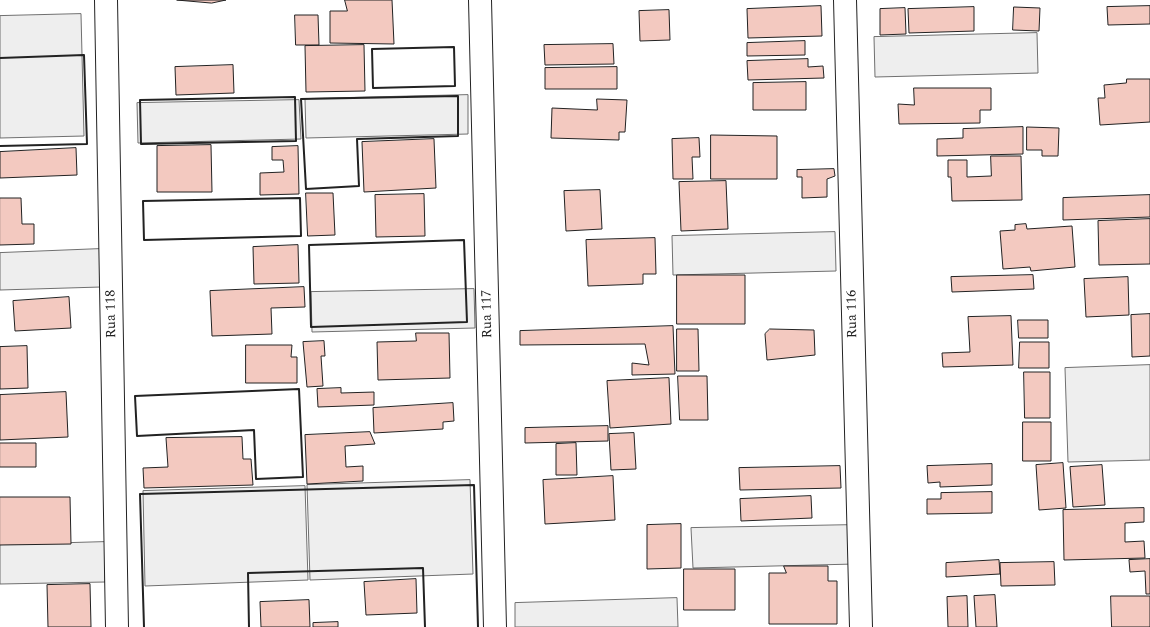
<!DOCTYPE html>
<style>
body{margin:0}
canvas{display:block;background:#fff}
</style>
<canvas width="1150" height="627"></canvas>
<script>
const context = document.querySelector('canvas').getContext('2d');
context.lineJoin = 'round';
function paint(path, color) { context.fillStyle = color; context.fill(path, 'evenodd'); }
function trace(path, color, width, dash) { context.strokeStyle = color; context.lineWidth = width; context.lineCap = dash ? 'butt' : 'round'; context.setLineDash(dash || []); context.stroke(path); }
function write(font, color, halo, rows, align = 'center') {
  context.font = font + ' Spectral,serif'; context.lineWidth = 3; context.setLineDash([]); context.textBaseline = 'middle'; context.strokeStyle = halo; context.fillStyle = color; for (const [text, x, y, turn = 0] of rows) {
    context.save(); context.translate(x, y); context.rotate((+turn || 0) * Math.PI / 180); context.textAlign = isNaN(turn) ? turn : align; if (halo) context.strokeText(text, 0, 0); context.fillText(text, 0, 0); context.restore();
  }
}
const green = new Path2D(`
 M81,14L84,136L0,138V16Z
 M1037,33L1038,73L875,77L874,37Z
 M468,95V134L306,138L305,99Z
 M299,100L301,139L138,143L137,103Z
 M835,232L836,271L673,275L672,236Z
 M100,249L101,287L0,290V253Z
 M474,289L475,328L312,332L311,292Z
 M1150,365V460L1068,462L1065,368Z
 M470,480L473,574L310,580L307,485Z
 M305,486L308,580L145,586L143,491Z
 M854,525L855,564L693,568L691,528Z
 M105,542V582L0,584V545Z
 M677,598L678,627H515V603Z`);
paint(green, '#eee');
trace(green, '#6f6f6f', 1);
const building = new Path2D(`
 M177,0H226L212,3Z
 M345,0H392L394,44L330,43V11H347Z
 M821,6L822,36L748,38L747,9Z
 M1150,6V24L1108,25L1107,7Z
 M974,7V31L909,33L908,9Z
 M1014,7L1040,8L1039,31L1013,30Z
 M905,8L906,34L880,35V9Z
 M669,10L670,40L640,41L639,11Z
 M295,15H318L319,45H296Z
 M805,41V55L747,56V43Z
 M613,44L614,64L545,65L544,45Z
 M364,45L365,91L306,92L305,46Z
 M808,59V67L823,66L824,78L748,80L747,61Z
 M233,65L234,93L176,95L175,67Z
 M617,67V89H545V68Z
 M1127,79H1150V122L1100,125L1098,98H1105L1104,85L1126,83Z
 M806,82V110H753V83Z
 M914,88H991V110H980V123L899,124L898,104L914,105Z
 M597,99L627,100L625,132H619V140L551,138L552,108L597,110Z
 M1023,127V154L937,156V139L963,138V129Z
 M1027,127L1059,128L1058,156H1042V150H1027Z
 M711,135L777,136V179H711Z
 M699,138L700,157H692L693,179H673L672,139Z
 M434,139L436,188L364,192L362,142Z
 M211,145L212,192H157V146Z
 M298,146L299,194L260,195V173L284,172L283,160H272V147Z
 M76,148L77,175L0,178V152Z
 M991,156H1021L1022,200L952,201L951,177H948V160H967V177L991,176Z
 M834,169L835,176L827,179V197L802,198V177H797V170Z
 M726,181L728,229L681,231L679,182Z
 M600,190L602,229L566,231L564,191Z
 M306,193H333L335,235L308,236Z
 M424,194L425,236L376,237L375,195Z
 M1150,195V217L1063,220V198Z
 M0,198H21L22,224H34V244L0,245Z
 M1150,219V264L1099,265L1098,221Z
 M1026,224L1027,229L1072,226L1075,267L1031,271L1030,267L1003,269L1000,231L1015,230V225Z
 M655,238L656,274H643V284L588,286L586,240Z
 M298,245L299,283L254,284L253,247Z
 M677,275H745V324H677Z
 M1033,275L1034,289L952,292L951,277Z
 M1128,277L1129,315L1086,317L1084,279Z
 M304,287L305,307L271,308L272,334L212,336L210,291Z
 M69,297L71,328L15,331L13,301Z
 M1150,314V356L1132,357L1131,315Z
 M1011,316L1013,365L943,367L942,353L970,352L968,317Z
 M1018,320H1048V338H1019Z
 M673,326L675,374L632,375V363L649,365L645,344L520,345V331Z
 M677,329H698L699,371H677Z
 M770,329L814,330L815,355L767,360L765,334Z
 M416,333H449L450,378L378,380L377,342L416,341Z
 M324,341L325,356H321L323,386L307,387L303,342Z
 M1020,342H1049V368H1019Z
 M246,345H292L291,357H297V383H246Z
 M27,346L28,388L0,389V347Z
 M1024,372H1050V418H1025Z
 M678,376H707L708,420H680Z
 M669,378L671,424L610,428L607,381Z
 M341,388V393L374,392V405L318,407L317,389Z
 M66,392L68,437L0,440V395Z
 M453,403L454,421L443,422V429L374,433L373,408Z
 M1023,422H1051V461H1023Z
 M608,426V441L525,443V428Z
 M370,432L375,444L345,446L346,467L363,466V481L307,484L305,435Z
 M634,433L636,469L611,470L609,434Z
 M242,437L243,459H251L253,485L144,488L143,468L168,467L166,438Z
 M0,443H36V467H0Z
 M576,443L577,475H556V444Z
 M1063,463L1066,508L1039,510L1036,465Z
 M992,464V485L940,487V482L928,483L927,466Z
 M1102,465L1105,505L1073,507L1070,467Z
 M840,466L841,488L740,490L739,468Z
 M613,476L615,520L545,524L543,480Z
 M992,492V513L927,514V499H941V493Z
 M811,496L812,518L741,521L740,499Z
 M0,497H70L71,544L0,545Z
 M1144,508V522L1125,523V542L1144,541L1145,558L1064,560L1063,510Z
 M681,524V568L647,569V525Z
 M1150,559V594H1146L1145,571L1130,572L1129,560Z
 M999,560L1000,574L946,577V563Z
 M1054,562L1055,585L1001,586L1000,563Z
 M784,566H828V581H837V624H769V573H786Z
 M684,569H735V610H684Z
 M416,579L417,613L366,615L364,582Z
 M90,584L91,627H48L47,585Z
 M995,595L997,627H976L974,596Z
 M967,596L968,627H948L947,597Z
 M1111,596H1150V627H1112Z
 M309,600L310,627H261L260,602Z
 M338,622V627H313V623Z`);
paint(building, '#f3c9c0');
trace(building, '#222', 1);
const street = new Path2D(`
 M106,0L117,627
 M480,0L495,627
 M845,0L861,627`);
trace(street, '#222', 24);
trace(street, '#fff', 22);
trace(new Path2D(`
 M454,47L455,86L373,88L372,49Z
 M0,58L84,55L87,144L0,146
 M458,96V136L357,139L359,186L306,189L301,99Z
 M295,97L296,141L141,144L140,100Z
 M300,198L301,236L144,240L143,201Z
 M464,240L467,322L311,327L309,245Z
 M299,389L303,477L256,479L254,430L137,436L135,396Z
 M144,627L140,494L474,485L478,627
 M249,627L248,573L423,568L425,627`), '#222', 2);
write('14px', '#222', '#fff', [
 ["Rua 118",112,314,-91],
 ["Rua 117",488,314,-91],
 ["Rua 116",853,314,-91]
]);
</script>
